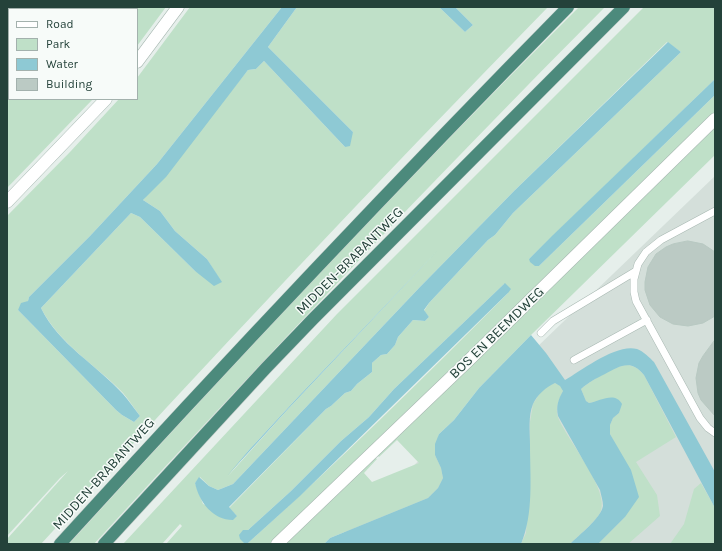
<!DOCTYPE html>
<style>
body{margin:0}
#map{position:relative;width:722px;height:551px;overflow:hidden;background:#e6efeb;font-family:Karla,sans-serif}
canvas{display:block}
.frame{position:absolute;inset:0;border:8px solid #24423a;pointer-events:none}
.legend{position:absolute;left:8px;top:8px;width:130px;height:92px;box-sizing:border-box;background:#f7fbf9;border:1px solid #a3b1ad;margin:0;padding:5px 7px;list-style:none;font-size:12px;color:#24423a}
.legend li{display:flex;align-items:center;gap:8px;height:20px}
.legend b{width:20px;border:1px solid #a3b1ad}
</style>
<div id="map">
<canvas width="722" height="551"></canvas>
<div class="frame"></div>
<ul class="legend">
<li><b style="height:5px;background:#fff"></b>Road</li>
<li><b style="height:11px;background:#bfe0c8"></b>Park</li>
<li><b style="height:11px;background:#8ec9d4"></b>Water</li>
<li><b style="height:11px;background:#bbcac4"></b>Building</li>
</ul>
</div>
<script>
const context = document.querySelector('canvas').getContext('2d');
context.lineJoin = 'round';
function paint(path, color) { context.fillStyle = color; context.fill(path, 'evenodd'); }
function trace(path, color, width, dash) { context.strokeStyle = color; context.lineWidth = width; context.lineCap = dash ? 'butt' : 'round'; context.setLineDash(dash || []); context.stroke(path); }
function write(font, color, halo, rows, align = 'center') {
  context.font = font + ' Karla,sans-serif'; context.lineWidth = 3; context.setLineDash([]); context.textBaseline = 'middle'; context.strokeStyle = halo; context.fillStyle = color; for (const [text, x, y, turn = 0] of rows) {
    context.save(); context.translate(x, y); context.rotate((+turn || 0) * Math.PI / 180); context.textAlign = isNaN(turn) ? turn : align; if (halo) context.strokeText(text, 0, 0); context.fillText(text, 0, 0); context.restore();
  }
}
paint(new Path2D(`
 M715,176V544H332Z`), '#d4dfda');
paint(new Path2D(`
 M7,7H166L137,46V9H9V99H93L7,188Z
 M190,7H282L157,164L90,236L29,297L28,301L18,310L116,410L122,415L134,422L140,416C134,408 129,400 123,393C96,365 59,344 41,308L131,213L140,217L195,271L221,282L207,259L175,231L160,211L143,200L248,70L256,69L264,61L345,147L353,132L268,47L297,7H439L465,32L473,25L455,7H548C376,183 207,362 41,544H7V539L68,471L60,478L7,536V216L70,152L119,99H137V78Z
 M579,7H605C431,182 261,362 94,544H69C235,362 404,181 579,7Z
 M644,7H714L715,79L529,259L539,266L715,95V114L519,307L270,544H166L182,526L180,524L162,544H123L337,314ZM667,42L681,52L513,213L495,235L488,240L429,303L424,311L429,317L425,321L413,320L398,337L395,345L387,354L381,355L372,363V372L357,384L351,391L345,393L331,406L326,409L229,508L237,516L203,504L195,483L200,477L209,486L218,490L233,484L419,288L515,190ZM439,249L289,408L228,476L249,450L298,397ZM504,284L508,293C424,378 338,462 248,543H244L243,530H248L291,491L341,441L369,417L394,389Z
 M715,124V155L531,335L479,388L454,420L439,434L435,455L441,468L443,478L438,488L428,498L330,538L324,544H286L374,457L377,459L364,473L372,482L419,463L397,440L379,457L377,455Z
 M628,365C636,367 639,369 644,375L676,437L636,462L657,495L660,516L628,544H598L625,517L618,449L610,434V425L613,418L619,413L620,408L594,402L589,403L586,401L581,389C592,380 614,366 628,365Z
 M555,383L561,386L563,391C559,399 555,408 558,417C566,439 612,492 600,513C596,521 577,537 570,544H521L526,533L530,469V422L533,404L540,393L548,386Z
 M701,483L715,508V544H670L684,524L694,489Z`), '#bfe0c8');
paint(new Path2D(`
 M282,7H297L268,47L353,132L350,146L345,147L264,61L256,69L248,70L166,177L143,200L160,211L175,231L207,259L222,282L214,286L195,271L140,217L131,213L41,308C58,344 97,365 123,394C129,401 134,408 140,416L134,422L122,415L116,410L18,310L21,303L28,301L29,297L90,236L157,164Z
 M439,7H455L473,25L465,32Z
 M668,42L681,52L513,213L495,235L488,240L429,303L424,310L429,317L425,321L413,320L398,337L395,345L387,354L381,355L372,363V372L357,384L351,391L345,393L331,406L326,409L229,507L237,516L233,520C213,520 199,502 195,483L199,477L209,486L218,490L233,484L419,288L515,190Z
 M715,79V95L539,266H535L530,262L529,259L553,235Z
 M439,249L289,408L227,476L249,450L298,397Z
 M505,283L511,289L508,293L300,496L248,543H244L240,539L239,535L243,530H248L291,491L341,441L369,417L394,389Z
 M531,335L546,353L565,380C582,370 617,343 637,349C643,351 650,358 654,362L715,472V508L644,375C631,359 620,366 605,374C595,379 589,382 581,389L586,401L589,403C600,401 615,391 622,404L619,413L613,418L610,425V434L631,470L639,497L625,517L598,544H570C579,535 601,518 603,506C603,501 601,495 600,490L558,416C556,406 558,400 563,391L560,386L555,383C546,387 537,395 533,404C528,416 530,431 530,444C530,477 534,513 521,544H324L330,538L428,498L438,488L443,478L441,468L435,455V444L439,434L454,420L479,388Z`), '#8ec9d4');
const building = new Path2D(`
 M688,241L703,244L715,252V316L703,323L688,326L673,324L660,317L650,305L645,290V282L648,267L656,254L666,247L673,244Z
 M715,340V416L701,400L698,393L696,378L699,363L703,356Z`);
paint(building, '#bbcac4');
trace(building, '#b8c9c2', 1);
const service = new Path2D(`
 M715,211L661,240L646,252L638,264L634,279V292L636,301L700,418L708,428L715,433
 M541,333L553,321L636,271
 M574,360L647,320`);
const minor = new Path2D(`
 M277,544L468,361L715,119`);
const tertiary = new Path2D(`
 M137,62L178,7
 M7,202L106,99`);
const trunk = new Path2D(`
 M60,544C226,362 395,183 568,7
 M104,544L266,368L313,319L624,7`);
trace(service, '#a8b8b2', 8);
trace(minor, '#a8b8b2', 13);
trace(tertiary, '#a8b8b2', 13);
trace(trunk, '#c2cac8', 13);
trace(service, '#fff', 7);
trace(minor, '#fff', 12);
trace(tertiary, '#fff', 12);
trace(trunk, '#4c8a7c', 12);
write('14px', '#24423a', '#f7fbf9', [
 ["MIDDEN-BRABANTWEG",350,261,-45],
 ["BOS EN BEEMDWEG",497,333,-44],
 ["MIDDEN-BRABANTWEG",104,474,-48]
]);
</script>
